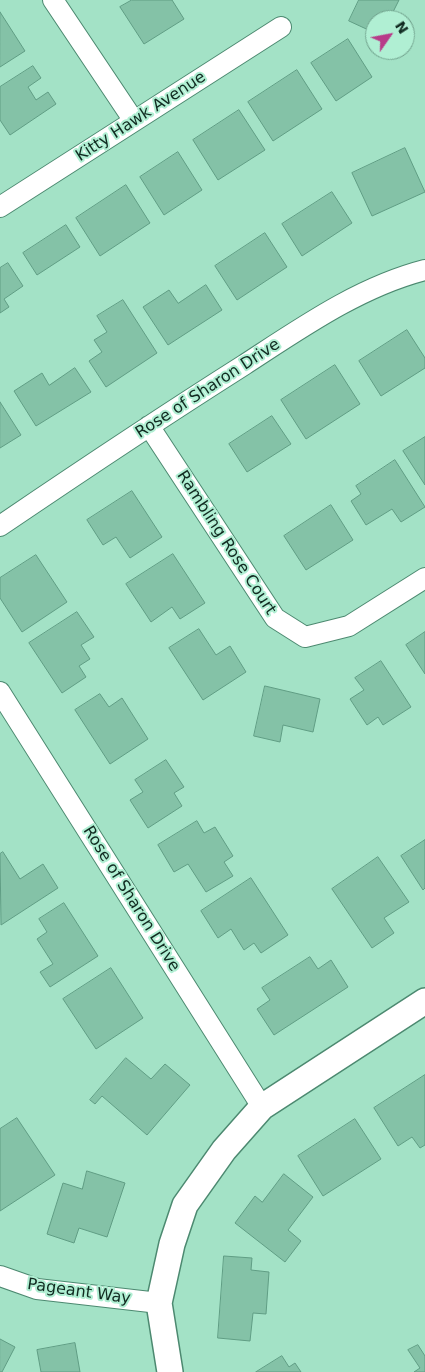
<!DOCTYPE html>
<style>
body{margin:0}
#map{position:relative;width:425px;height:1372px;overflow:hidden;background:#a3e2c6;font-family:"DejaVu Sans",sans-serif}
canvas{display:block}
.north{position:absolute;left:365px;top:10px;width:50px;height:50px;box-sizing:border-box;background:#b0efd3;border:1px solid #70a18c;border-radius:50%;rotate:57deg;font-size:14px;font-weight:700;line-height:20px;text-align:center;color:#112b21}
.north::after{content:'';display:block;margin:auto;width:18px;height:22px;background:#b83b89;clip-path:polygon(50% 0,100% 100%,50% 72%,0 100%)}
</style>
<div id="map">
<canvas width="425" height="1372"></canvas>
<div class="north">N</div>
</div>
<script>
const context = document.querySelector('canvas').getContext('2d');
context.lineJoin = 'round';
function paint(path, color) { context.fillStyle = color; context.fill(path, 'evenodd'); }
function trace(path, color, width, dash) { context.strokeStyle = color; context.lineWidth = width; context.lineCap = dash ? 'butt' : 'round'; context.setLineDash(dash || []); context.stroke(path); }
function write(font, color, halo, rows, align = 'center') {
  context.font = font + ' "DejaVu Sans",sans-serif'; context.lineWidth = 4; context.setLineDash([]); context.textBaseline = 'middle'; context.strokeStyle = halo; context.fillStyle = color; for (const [text, x, y, turn = 0] of rows) {
    context.save(); context.translate(x, y); context.rotate((+turn || 0) * Math.PI / 180); context.textAlign = isNaN(turn) ? turn : align; if (halo) context.strokeText(text, 0, 0); context.fillText(text, 0, 0); context.restore();
  }
}
const building = new Path2D(`
 M132,0H172L184,19L144,44L120,7Z
 M359,0H399L393,12L407,19L405,23V20H375V33L349,21Z
 M0,12L25,51L0,67Z
 M348,39L372,77L336,101L311,63Z
 M33,66L41,78L28,87L36,100L48,92L56,104L10,135L0,120V87Z
 M297,70L322,109L273,141L248,102Z
 M239,110L265,150L218,180L193,140Z
 M405,148L425,192L372,216L352,173Z
 M178,152L202,190L164,215L140,177Z
 M126,185L150,223L100,256L76,218Z
 M332,192L352,223L302,256L282,224Z
 M66,225L80,247L37,275L23,253Z
 M265,233L287,267L237,300L215,266Z
 M8,263L23,286L4,299L9,307L0,313V268Z
 M206,285L222,310L168,345L143,307L169,290L178,303Z
 M123,300L157,353L106,387L89,361L102,352L94,340L107,332L97,316Z
 M407,330L425,358V368L381,396L359,361Z
 M335,365L360,404L306,439L281,400Z
 M75,368L91,392L36,426L14,391L42,373L49,385Z
 M0,402L21,435L0,448Z
 M272,416L291,444L247,472L229,444Z
 M425,437V485L403,451Z
 M395,460L425,507L401,522L392,509L366,525L351,501L361,494L356,486Z
 M132,491L162,537L130,558L116,537L103,545L87,520Z
 M331,505L353,540L306,570L284,536Z
 M173,554L205,603L180,619L172,607L151,622L126,584Z
 M36,555L67,602L22,632L0,598V578Z
 M77,612L94,637L81,645L90,659L79,666L86,677L62,693L29,643Z
 M199,629L216,655L230,646L246,672L203,700L169,648Z
 M425,632V674L406,645Z
 M381,661L411,707L383,725L378,717L367,725L350,699L364,690L355,678Z
 M265,686L320,699L313,732L283,725L280,742L254,736Z
 M100,694L109,707L122,698L148,739L110,764L75,710Z
 M166,760L184,787L174,793L182,806L148,828L130,800L143,792L135,780Z
 M197,821L204,833L215,827L233,856L224,862L233,876L206,892L188,864L174,872L158,845Z
 M425,840V888L423,890L401,856Z
 M3,852L20,879L43,864L58,888L1,925L0,854Z
 M378,857L409,902L384,918L394,933L372,948L332,889Z
 M251,878L288,935L261,953L254,943L244,950L231,929L218,938L201,911Z
 M64,903L98,956L50,987L40,972L53,964L37,939L47,932L39,919Z
 M310,957L318,969L331,960L348,987L274,1035L257,1009L270,1000L262,988Z
 M111,968L143,1018L96,1049L63,999Z
 M126,1058L151,1079L165,1064L190,1085L147,1135L102,1096L95,1104L90,1100Z
 M425,1075V1145L420,1148L412,1137L398,1146L374,1108Z
 M17,1118L55,1175L0,1211V1129Z
 M355,1119L381,1159L323,1196L298,1156Z
 M87,1171L125,1183L107,1237L79,1228L74,1243L47,1234L63,1183L82,1189Z
 M284,1174L313,1197L288,1230L301,1241L285,1262L235,1223L255,1196L262,1202Z
 M224,1256L252,1258L251,1270L269,1272L266,1314L253,1313L250,1341L218,1338Z
 M0,1339L15,1347L2,1372H0Z
 M75,1343L80,1372H41L37,1350Z
 M418,1345L425,1356V1372H414L420,1368L408,1350Z
 M282,1356L289,1367L295,1363L301,1372H256Z`);
paint(building, '#84c2a7');
trace(building, '#609d84', 1);
const minor = new Path2D(`
 M53,0L134,121
 M0,207L281,27
 M149,426L275,618L305,637L349,626L425,578
 M0,526C81,471 162,417 244,365C301,328 359,287 425,270
 M0,692L262,1107
 M0,1276L37,1289L159,1303`);
const tertiary = new Path2D(`
 M170,1372L159,1303L172,1244L185,1205L224,1150L262,1107L425,1001`);
trace(minor, '#4c8970', 22);
trace(tertiary, '#4c8970', 28);
trace(minor, '#fff', 20);
trace(tertiary, '#fff', 25);
write('16px', '#112b21', '#b0efd3', [
 ["Kitty Hawk Avenue",141,117,-33],
 ["Rose of Sharon Drive",208,389,-33],
 ["Rambling Rose Court",226,543,57],
 ["Rose of Sharon Drive",131,899,58],
 ["Pageant Way",79,1292,8]
]);
</script>
